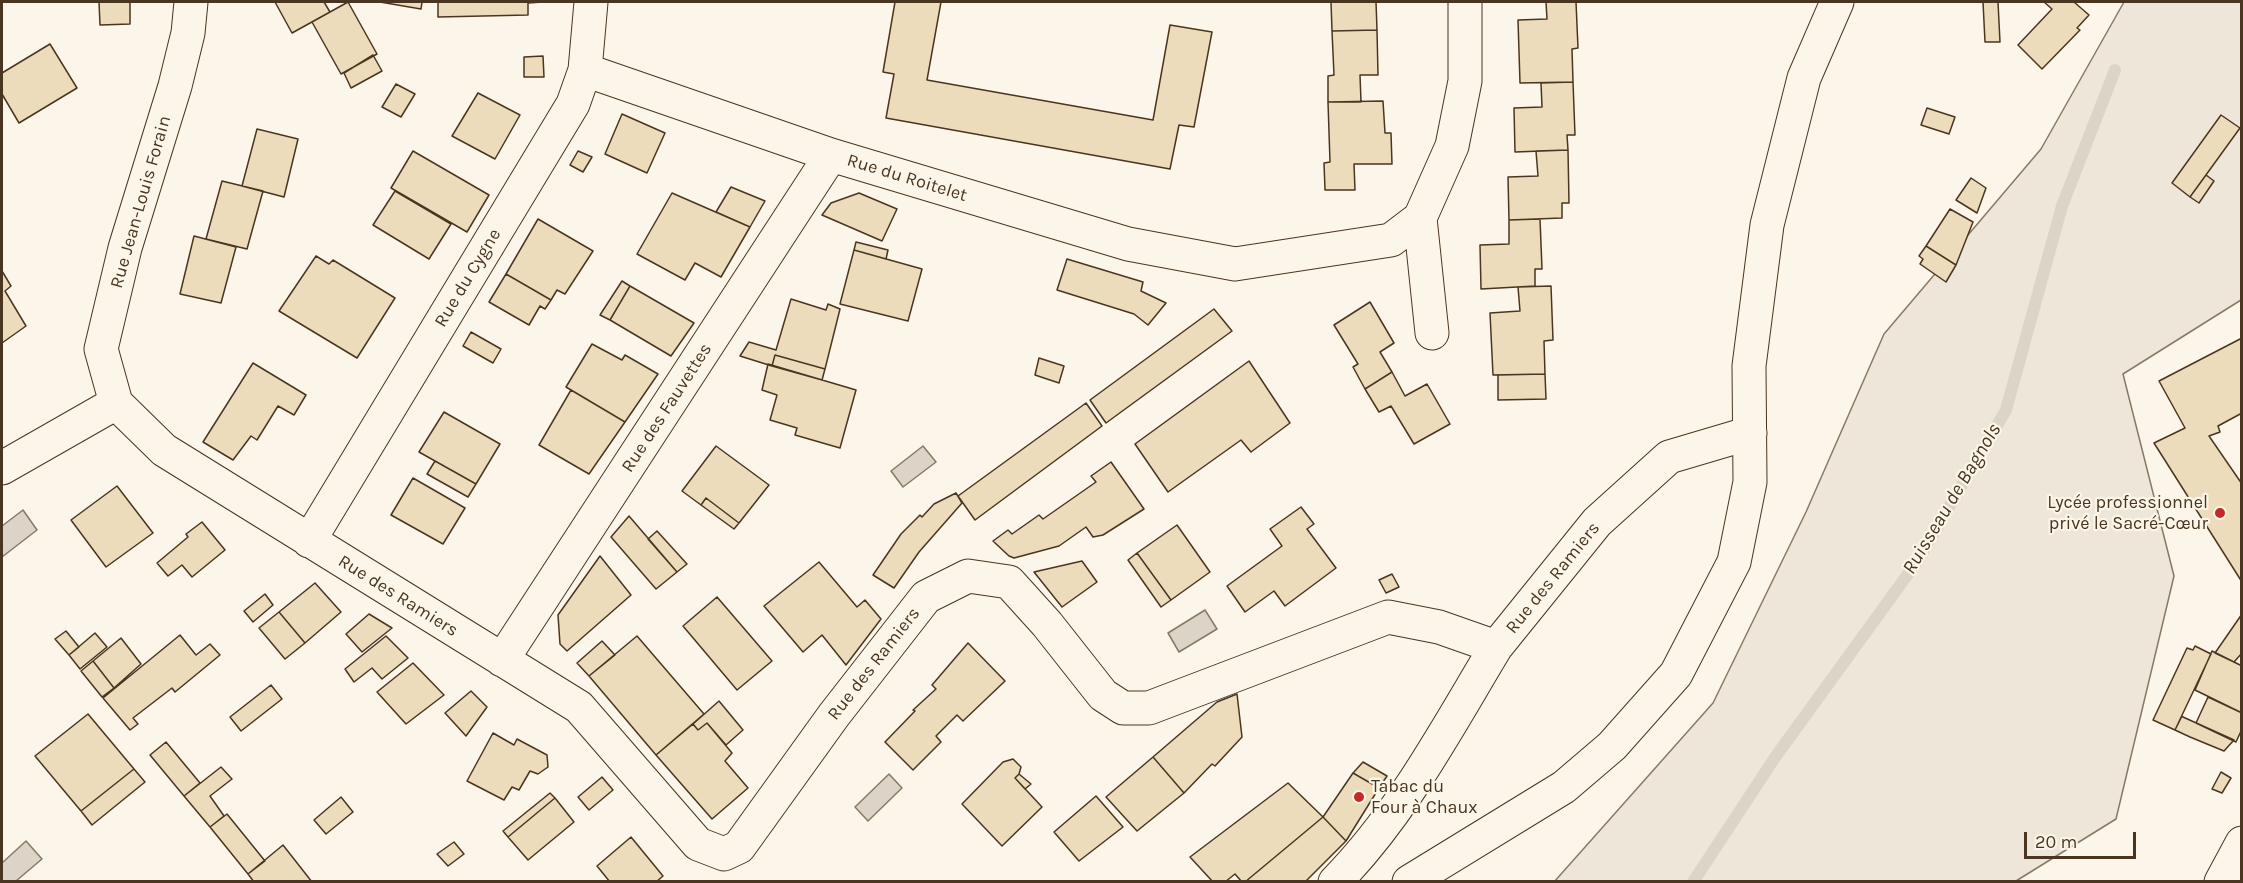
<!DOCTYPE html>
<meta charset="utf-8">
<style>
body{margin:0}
#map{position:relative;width:2243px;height:883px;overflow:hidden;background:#fbf6e9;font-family:Karla,sans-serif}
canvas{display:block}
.frame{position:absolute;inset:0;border:3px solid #4a3520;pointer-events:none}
.scale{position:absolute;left:2024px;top:832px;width:112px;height:27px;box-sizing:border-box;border:3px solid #4a3520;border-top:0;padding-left:8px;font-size:18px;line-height:21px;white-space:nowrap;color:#4a3520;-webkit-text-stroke:4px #fbf6e9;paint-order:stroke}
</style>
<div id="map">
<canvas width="2243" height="883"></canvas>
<div class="frame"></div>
<div class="scale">20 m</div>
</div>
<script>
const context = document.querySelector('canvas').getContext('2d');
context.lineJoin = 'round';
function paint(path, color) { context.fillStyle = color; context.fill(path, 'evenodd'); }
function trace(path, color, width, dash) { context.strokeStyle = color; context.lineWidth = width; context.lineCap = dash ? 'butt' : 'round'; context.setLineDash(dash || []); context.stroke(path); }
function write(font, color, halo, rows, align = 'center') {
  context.font = font + ' Karla,sans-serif'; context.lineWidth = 4.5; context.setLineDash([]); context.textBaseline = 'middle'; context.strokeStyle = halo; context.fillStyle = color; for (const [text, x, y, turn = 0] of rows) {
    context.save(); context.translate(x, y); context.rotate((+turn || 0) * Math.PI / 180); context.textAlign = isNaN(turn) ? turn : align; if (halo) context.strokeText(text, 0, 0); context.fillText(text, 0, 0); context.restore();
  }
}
const green = new Path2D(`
 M2124,2H2241V300L2123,374L2174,576L2116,819L2016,881L1554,882L1713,703L1806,512L1884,334L2041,149Z`);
paint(green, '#ede6d9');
trace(green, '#887966', 1.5);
const water = new Path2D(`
 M923,446L936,462L903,487L891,471Z
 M23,510L37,530L2,557V526Z
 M1205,610L1217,629L1179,652L1168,633Z
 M889,774L902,788L868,821L855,807Z
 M26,841L42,859L16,881H2V863Z`);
paint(water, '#dcd4c6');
trace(water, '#887966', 1.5);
trace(new Path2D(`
 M1693,882L1776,756L1916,563L2006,410L2062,206L2115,70`), '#dcd4c6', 12);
const building = new Path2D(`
 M99,2H130V24L100,25Z
 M275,2H324L330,12L292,33Z
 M348,2L377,54L341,74L312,22Z
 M380,2H422L421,9Z
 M438,2H543L528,3V15L438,17Z
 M895,2H941L927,80L1153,120L1170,25L1212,32L1194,127L1179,125L1170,169L886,118L894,74L883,72Z
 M1331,2H1376L1377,30L1332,31Z
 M1546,2H1576L1578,48L1572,49L1573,82L1520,83L1518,20L1547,19Z
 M1983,2H1998L2000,42H1985Z
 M2044,2H2074L2089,15L2077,28L2080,30L2042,69L2018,45L2052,9Z
 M1377,30L1378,75H1360L1361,102H1328V76L1334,75L1332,31Z
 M50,44L77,88L19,123L2,94V73Z
 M373,55L382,71L351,88L344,73Z
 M543,56L544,77H524V57Z
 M1573,82L1575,135H1567L1568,150L1515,152L1514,108L1542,107L1541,83Z
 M396,84L415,94L401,117L382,107Z
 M478,93L520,115L495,159L452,136Z
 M1383,101L1385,133H1391L1392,164H1354L1355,190H1325L1324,163L1330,162L1328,102Z
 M1927,108L1955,117L1949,134L1921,125Z
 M622,114L665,133L647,173L605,154Z
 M2221,115L2240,128L2190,197L2172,183Z
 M257,129L298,139L284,197L242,186Z
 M1568,150L1569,203H1562V218L1509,220L1508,177L1538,176L1536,151Z
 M413,151L489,195L467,232L391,188Z
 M578,151L592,157L583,172L570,165Z
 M2206,175L2214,181L2199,203L2190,197Z
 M1971,178L1986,188L1977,213L1956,200Z
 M222,181L263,191L247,249L206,239Z
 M731,187L765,201L750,227L716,212Z
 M395,191L451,224L429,259L373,225Z
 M672,193L750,227L721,277L695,263L685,280L637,254Z
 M859,193L897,209L882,241L822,215L831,203Z
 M1950,209L1973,222L1956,265L1926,246Z
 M538,219L593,251L565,294L557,290L551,300L506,274Z
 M1540,219L1542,269H1535V286L1481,289L1480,245L1509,244V220Z
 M194,236L236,247L221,303L180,294Z
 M856,242L888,250L886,259L854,250Z
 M1926,246L1956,265L1946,282L1920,264L1923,259L1919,256Z
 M854,250L922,269L908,321L840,304Z
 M316,256L329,264L333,260L395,298L357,358L279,311Z
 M1067,259L1143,282L1141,291L1166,303L1148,325L1134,314L1057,290Z
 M2,271L11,286L5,291L26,326L2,343Z
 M506,274L551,300L545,309L540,306L529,325L489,302Z
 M622,281L630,286L610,320L600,315Z
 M630,286L694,323L671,356L610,320Z
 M1551,286L1553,340L1544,341L1545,374L1493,375L1490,313L1520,311L1518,287Z
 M791,299L826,310L828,304L840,309L825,369L775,355L772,366L740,356L749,342L776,350Z
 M1370,302L1394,343L1380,352L1392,372L1365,389L1353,367L1358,364L1334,325Z
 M1214,309L1232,331L1106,423L1090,400Z
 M471,332L501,349L493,363L463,346Z
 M2242,338V413L2218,426L2220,432L2209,436L2242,484V582L2154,443L2185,428L2159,381Z
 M592,344L622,360L625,355L658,374L625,422L566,387Z
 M775,355L825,369L822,380L772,366Z
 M1039,358L1064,366L1059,383L1035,375Z
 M1249,361L1290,423L1251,452L1241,440L1168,492L1135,444Z
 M253,363L306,395L294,415L278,406L257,440L251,436L233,460L203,442Z
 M768,364L856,390L840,448L795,435L797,428L770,420L777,395L762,390Z
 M1392,372L1405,396L1427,384L1450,424L1414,444L1391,406L1379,412L1365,389Z
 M1545,374L1546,399L1498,400V375Z
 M571,390L625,422L589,474L539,445Z
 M1086,403L1102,426L975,520L958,496Z
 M444,412L500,444L476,484L419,452Z
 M716,446L769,485L739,523L706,498L701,505L682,491Z
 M435,461L476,484L468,497L427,474Z
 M1111,462L1144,509L1103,535L1093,537L1086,527L1059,546L1014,558L1009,556L993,541L1008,530L1012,534L1039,515L1043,519L1096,482L1091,476Z
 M413,478L465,508L443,544L391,515Z
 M117,486L153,533L106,567L71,520Z
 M956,493L962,503L919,552L894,588L873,575L901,534L920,515L922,517L934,504Z
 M706,498L739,523L734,529L701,505Z
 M1301,507L1314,524L1307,529L1336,568L1285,606L1274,591L1245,612L1227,586L1282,546L1270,529Z
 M629,516L677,572L656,589L611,537Z
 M202,522L225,550L192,577L182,565L168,576L157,563L188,537L186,534Z
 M1177,525L1210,572L1171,600L1137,553Z
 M657,531L687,564L677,572L648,539Z
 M1137,553L1171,600L1161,607L1128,560Z
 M600,556L631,595L567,651L560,644L558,615Z
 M1082,561L1097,582L1062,607L1034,572Z
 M819,562L857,607L865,600L881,619L846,665L822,635L803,652L764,606Z
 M1392,574L1399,587L1386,593L1379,580Z
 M315,583L341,612L305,643L279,612Z
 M265,594L273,605L253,622L244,611Z
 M717,597L772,661L737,690L683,626Z
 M279,612L305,643L285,659L259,628Z
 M369,614L392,628L362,652L346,634Z
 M2242,614V653L2234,662L2215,653Z
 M66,631L79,647L69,655L55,639Z
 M95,633L107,647L80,669L69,655Z
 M180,635L196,655L210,644L220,655L175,692L172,688L133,718L138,724L130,730L103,698Z
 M386,636L408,658L382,679L372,668L354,682L345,669Z
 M637,636L704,714L656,755L589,676Z
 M121,638L141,664L114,688L93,661Z
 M602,641L615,655L589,676L577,663Z
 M968,643L1005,681L963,721L957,715L936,736L941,742L913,770L885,742L915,711L913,710L936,689L932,685Z
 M2195,646L2211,654L2175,730L2153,720L2187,648L2193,650Z
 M2212,651L2242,666V713L2195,690Z
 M93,661L114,688L102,697L81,671Z
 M413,663L444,695L406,724L377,692Z
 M271,685L282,699L241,731L230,717Z
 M471,691L487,707L466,736L445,713Z
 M1237,694L1242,737L1215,766L1212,764L1184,793L1153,757L1217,702Z
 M2208,697L2242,713V729L2236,742L2196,723Z
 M719,701L743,730L726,745L707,723L698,730L693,724Z
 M88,714L134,769L81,811L35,756Z
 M2182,716L2183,717L2234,740L2224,751L2190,737L2175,730Z
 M707,723L732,753L725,761L748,788L712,819L656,755L693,724L698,730Z
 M493,733L514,745L517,739L547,755L548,767L538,774L530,771L519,790L512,787L504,800L467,781Z
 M166,742L200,783L184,796L150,755Z
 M1153,757L1184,793L1137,831L1106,797Z
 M1013,759L1021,767L1019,774L1015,778L1042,807L1002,846L962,804L1003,762Z
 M1363,762L1387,776L1379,788L1353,773Z
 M221,767L232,779L210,796L224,816L210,827L184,796Z
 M134,769L145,782L92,825L81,811Z
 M2221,772L2231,778L2222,793L2212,789Z
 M1353,773L1379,788L1346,841L1323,817Z
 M1019,774L1031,784L1025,789L1015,778Z
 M602,777L613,790L589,810L578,797Z
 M1288,783L1323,817L1245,882H1242L1235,874L1225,882H1213L1190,857Z
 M550,793L555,798L508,837L503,831Z
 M1096,796L1123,827L1079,861L1054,832Z
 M341,797L353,812L326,834L314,820Z
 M555,798L574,822L528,860L508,837Z
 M227,814L265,861L248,874L210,827Z
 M1323,817L1346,841L1305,882H1245Z
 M631,837L663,876L656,882H610L597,866Z
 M454,842L464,854L448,866L437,854Z
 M283,845L312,882H254L248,874Z`);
paint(building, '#ecdcbc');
trace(building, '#4a3520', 1.5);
const minor = new Path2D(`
 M191,2L188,33L175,86L125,248L101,349L116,403L164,450L579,707L698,844L724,854L739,847L834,715L926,597L968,576L1009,582L1047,624L1103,695L1123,708H1149L1388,617L1439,627L1496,647L1597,522L1669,457L1750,433
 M585,70L831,155L1128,244L1235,264L1391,240L1420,218L1452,146L1465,81V2
 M1420,218L1432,333
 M2,468L116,403
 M309,541L573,104L585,70L591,2
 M502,660L831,155
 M1335,882C1402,814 1447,728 1496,647`);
const tertiary = new Path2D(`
 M1409,882L1564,787L1612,746L1676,674L1734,562L1750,482L1749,366L1767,225L1804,78L1837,2
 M2221,882L2242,843`);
trace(minor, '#4a3520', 35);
trace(tertiary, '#4a3520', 35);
trace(minor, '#fbf6e9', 33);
trace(tertiary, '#fbf6e9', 33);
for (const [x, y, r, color] of [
 [2220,513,6,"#c62828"],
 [1359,797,6,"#c62828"]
]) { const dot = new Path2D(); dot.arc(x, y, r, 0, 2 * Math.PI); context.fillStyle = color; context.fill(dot); trace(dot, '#fbf6e9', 2); }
write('18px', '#4a3520', '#fbf6e9', [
 ["Rue du Roitelet",907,178,17],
 ["Rue Jean-Louis Forain",141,202,-74],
 ["Rue du Cygne",468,278,-59],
 ["Rue des Fauvettes",667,408,-57],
 ["Rue des Ramiers",1553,578,-51],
 ["Rue des Ramiers",398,596,32],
 ["Rue des Ramiers",874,664,-52]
]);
write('18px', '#4a3520', '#fbf6e9', [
 ["Lycée professionnel",2208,503],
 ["privé le Sacré-Cœur",2208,524],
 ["Tabac du",1371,787,"left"],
 ["Four à Chaux",1371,808,"left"]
], 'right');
write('italic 20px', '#4a3520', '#fbf6e9', [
 ["Ruisseau de Bagnols",1952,499,-59]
]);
</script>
